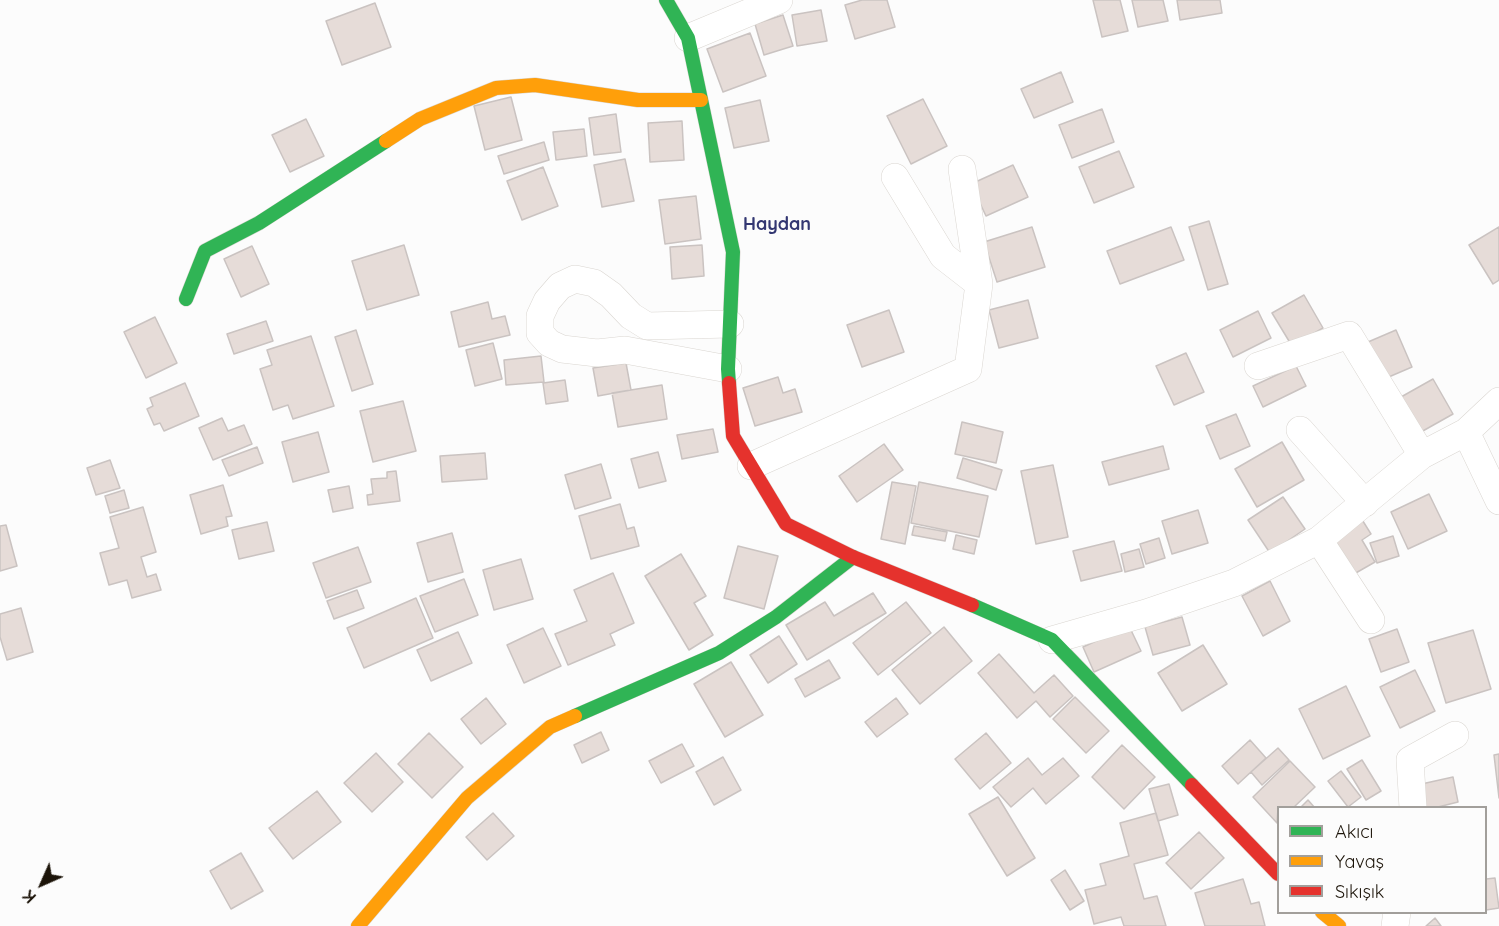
<!DOCTYPE html>
<meta charset="utf-8">
<style>
body{margin:0}
#map{position:relative;width:1499px;height:926px;overflow:hidden;background:#fcfcfc;font-family:Quicksand,sans-serif}
canvas{display:block}
.legend{position:absolute;left:1277px;top:806px;width:210px;height:108px;box-sizing:border-box;background:#fcfcfc;border:2px solid #a29f9b;margin:0;padding:8px 10px;list-style:none;font-size:18px;color:#1c1409}
.legend li{display:flex;align-items:center;gap:12px;height:30px}
.legend b{width:30px;border:2px solid #a29f9b}
.north{position:absolute;left:12px;top:854px;width:60px;height:60px;-webkit-text-stroke:4px #fcfcfc;paint-order:stroke;rotate:225deg;font-size:16px;font-weight:700;line-height:24px;text-align:center;color:#1c1409}
.north::after{content:'';display:block;margin:auto;width:21px;height:27px;background:#1c1409;clip-path:polygon(50% 0,100% 100%,50% 72%,0 100%)}
</style>
<div id="map">
<canvas width="1499" height="926"></canvas>
<ul class="legend">
<li><b style="height:8px;background:#30b455"></b>Akıcı</li>
<li><b style="height:8px;background:#ff9f0a"></b>Yavaş</li>
<li><b style="height:8px;background:#e5322d"></b>Sıkışık</li>
</ul>
<div class="north">K</div>
</div>
<script>
const context = document.querySelector('canvas').getContext('2d');
context.lineJoin = 'round';
function paint(path, color) { context.fillStyle = color; context.fill(path, 'evenodd'); }
function trace(path, color, width, dash) { context.strokeStyle = color; context.lineWidth = width; context.lineCap = dash ? 'butt' : 'round'; context.setLineDash(dash || []); context.stroke(path); }
function write(font, color, halo, rows, align = 'center') {
  context.font = font + ' Quicksand,sans-serif'; context.lineWidth = 4.5; context.setLineDash([]); context.textBaseline = 'middle'; context.strokeStyle = halo; context.fillStyle = color; for (const [text, x, y, turn = 0] of rows) {
    context.save(); context.translate(x, y); context.rotate((+turn || 0) * Math.PI / 180); context.textAlign = isNaN(turn) ? turn : align; if (halo) context.strokeText(text, 0, 0); context.fillText(text, 0, 0); context.restore();
  }
}
const building = new Path2D(`
 M862,0H887L895,27L855,39L845,5Z
 M1093,0H1120L1128,31L1102,37Z
 M1132,0H1163L1168,21L1138,27Z
 M1177,0H1220L1222,13L1180,20Z
 M375,3L391,47L342,65L326,21Z
 M821,10L827,41L797,46L792,15Z
 M783,15L793,46L764,55L755,24Z
 M750,33L766,76L723,92L707,49Z
 M1061,72L1073,102L1034,118L1021,89Z
 M511,97L522,140L485,150L474,106Z
 M923,99L947,146L911,164L887,116Z
 M760,100L769,141L734,148L725,108Z
 M1102,109L1114,142L1072,158L1059,125Z
 M616,114L621,152L594,155L589,118Z
 M306,119L324,156L290,172L272,135Z
 M682,121L684,160L650,162L648,123Z
 M584,129L587,156L556,160L553,132Z
 M544,142L549,160L504,174L498,156Z
 M1119,151L1134,187L1094,203L1079,167Z
 M625,159L634,201L602,207L594,165Z
 M1013,165L1028,197L986,216L971,184Z
 M543,167L558,206L522,220L507,181Z
 M696,196L701,239L665,244L659,200Z
 M1209,221L1228,284L1208,290L1189,227Z
 M1032,227L1045,267L997,282L984,242Z
 M1171,227L1184,260L1120,284L1107,251Z
 M1499,227V280L1493,284L1469,245Z
 M404,245L419,295L367,310L352,261Z
 M702,245L704,276L672,279L670,247Z
 M252,246L269,284L241,297L224,259Z
 M1304,295L1323,328L1292,346L1272,313Z
 M1028,300L1038,338L999,348L989,310Z
 M488,302L492,319L505,316L510,335L459,347L451,312Z
 M889,310L904,352L862,367L847,325Z
 M1258,311L1271,338L1233,357L1220,330Z
 M155,317L177,363L146,378L124,332Z
 M266,321L273,341L234,354L227,334Z
 M356,330L373,384L352,391L335,337Z
 M1396,330L1412,367L1384,379L1368,342Z
 M311,336L334,406L293,419L288,405L273,410L260,369L272,365L267,350Z
 M493,343L502,379L475,386L466,350Z
 M1186,353L1204,392L1174,405L1156,366Z
 M541,356L544,382L506,385L504,360Z
 M626,363L631,390L598,396L593,368Z
 M1296,366L1306,386L1263,407L1253,386Z
 M778,377L783,393L795,389L802,412L755,426L743,388Z
 M1433,379L1453,414L1421,432L1401,397Z
 M565,380L568,401L546,404L543,383Z
 M185,383L199,416L164,431L160,423L154,425L147,409L153,406L150,398Z
 M662,385L667,419L618,427L612,393Z
 M403,401L416,451L373,462L360,411Z
 M1236,414L1250,446L1220,459L1206,426Z
 M222,418L228,431L244,425L252,444L213,460L199,428Z
 M962,422L1003,432L996,463L955,454Z
 M713,429L718,452L682,459L677,435Z
 M318,432L329,472L293,482L282,442Z
 M1282,442L1304,480L1257,507L1235,469Z
 M884,444L903,470L857,502L839,476Z
 M1163,446L1169,469L1109,485L1102,462Z
 M257,447L263,463L229,476L222,460Z
 M658,452L666,481L639,488L631,459Z
 M485,453L487,479L442,482L440,456Z
 M963,458L1002,470L996,490L957,478Z
 M110,460L120,488L96,495L87,468Z
 M601,464L611,498L575,509L565,475Z
 M1053,465L1068,537L1036,544L1021,471Z
 M396,471L400,501L368,505L367,495L373,494L371,479L387,478V472Z
 M892,482L916,486L905,544L881,539Z
 M919,482L988,496L979,537L911,523Z
 M223,485L232,516L226,517L228,526L201,534L190,495Z
 M349,486L353,508L333,512L328,490Z
 M124,490L129,508L110,513L105,496Z
 M1429,494L1447,531L1408,549L1391,512Z
 M1283,497L1305,529L1270,553L1248,520Z
 M620,504L627,529L634,527L639,546L591,559L579,516Z
 M143,507L156,552L141,557L147,577L156,574L161,590L132,598L127,580L109,585L100,553L119,548L110,517Z
 M1198,510L1208,543L1172,554L1162,521Z
 M1361,518L1371,534L1362,540L1375,562L1354,574L1332,535Z
 M267,522L274,551L239,559L232,530Z
 M6,525L17,566L0,571V526Z
 M914,526L947,532L945,541L912,535Z
 M452,533L463,572L428,582L417,543Z
 M956,535L977,540L974,554L953,549Z
 M1393,536L1399,556L1377,563L1370,543Z
 M1159,538L1165,558L1146,564L1140,544Z
 M1114,541L1122,571L1081,581L1073,551Z
 M738,546L778,556L764,609L724,598Z
 M358,547L371,582L326,598L313,563Z
 M1139,549L1144,567L1125,572L1121,554Z
 M681,554L706,596L694,603L713,635L689,650L645,576Z
 M521,559L533,599L494,610L483,570Z
 M613,573L634,623L610,634L615,645L568,665L555,634L587,621L574,590Z
 M464,579L478,615L435,632L420,596Z
 M1270,581L1290,621L1263,636L1242,596Z
 M357,590L364,608L334,619L327,601Z
 M873,593L886,613L807,660L786,625L825,602L834,616Z
 M416,598L433,638L364,668L347,628Z
 M906,602L931,633L878,675L853,643Z
 M21,608L33,652L7,660L0,637V614Z
 M1182,617L1190,645L1153,655L1145,627Z
 M1129,626L1141,651L1094,672L1083,647Z
 M944,627L972,661L920,704L892,670Z
 M543,628L561,666L524,683L507,645Z
 M1397,629L1409,662L1381,672L1369,639Z
 M1473,630L1491,689L1446,703L1428,643Z
 M458,632L472,663L431,681L417,650Z
 M779,636L797,664L768,683L750,655Z
 M1203,645L1227,684L1182,711L1158,673Z
 M999,654L1034,693L1054,675L1073,696L1050,717L1036,701L1017,718L978,673Z
 M829,660L840,678L805,697L795,679Z
 M731,662L763,715L725,737L694,684Z
 M1415,670L1435,711L1400,728L1380,687Z
 M1346,686L1370,736L1323,759L1299,709Z
 M1075,697L1109,731L1086,753L1053,719Z
 M486,698L506,724L481,744L461,719Z
 M896,698L908,714L877,737L865,722Z
 M601,732L609,750L582,763L574,745Z
 M429,733L463,767L432,798L398,764Z
 M986,733L1011,763L980,789L955,759Z
 M1250,740L1266,758L1238,784L1222,766Z
 M682,744L694,766L661,783L649,761Z
 M1122,745L1155,777L1124,809L1092,777Z
 M1278,748L1289,760L1262,785L1251,772Z
 M376,753L403,782L372,812L344,783Z
 M1499,754V798L1494,755Z
 M723,757L741,790L714,805L696,772Z
 M1028,758L1042,775L1063,758L1079,776L1046,804L1033,788L1011,807L993,787Z
 M1362,760L1381,791L1366,800L1347,769Z
 M1290,761L1315,787L1293,808H1278L1277,823L1253,797Z
 M1341,771L1361,797L1348,807L1328,781Z
 M1453,777L1458,802L1434,808H1422L1417,785Z
 M1169,784L1178,815L1158,821L1149,789Z
 M317,791L341,822L293,859L269,828Z
 M998,797L1035,858L1007,876L969,814Z
 M1308,800L1315,808H1300Z
 M493,813L514,836L487,860L466,837Z
 M1156,813L1168,855L1134,864L1144,899L1157,896L1166,926H1124L1121,917L1094,924L1085,890L1106,885L1100,864L1129,856L1120,823Z
 M1199,832L1224,858L1191,889L1166,863Z
 M241,853L263,891L231,909L210,871Z
 M1065,870L1084,901L1070,910L1051,880Z
 M1495,878L1499,908L1486,910V879Z
 M1243,879L1251,904L1259,902L1265,926H1205L1195,893Z
 M1435,918L1441,926H1426Z`);
paint(building, '#e6dcd8');
trace(building, '#cac3c1', 1.5);
const street = new Path2D(`
 M688,38L779,0
 M895,177L943,256L979,284
 M1258,366L1349,335L1422,455
 M728,369L625,350L597,353L562,349L549,343L540,333V316L547,301L560,286L575,279L594,283L611,295L631,316L647,326L730,324
 M1300,430L1365,503
 M1466,432L1499,501
 M751,466L968,369L979,284L962,169
 M1319,540L1371,620
 M1052,640L1146,613L1234,583L1319,540L1422,455L1466,432L1499,401
 M1413,808L1410,760L1455,735
 M1395,926L1397,912`);
const fast = new Path2D(`
 M666,0L688,38L733,252L728,369L729,383
 M186,299L205,251L259,223L386,141
 M972,605L1052,640L1192,785
 M575,716L719,653L776,617L853,557`);
const slow = new Path2D(`
 M386,141L420,119L496,88L535,85L638,100H701
 M1322,912L1339,926
 M358,926L467,798L550,727L575,716`);
const jam = new Path2D(`
 M729,383L733,436L786,524L853,557L972,605
 M1192,785L1278,874`);
trace(street, '#dad6d1', 28);
trace(fast, '#dad6d1', 15);
trace(slow, '#dad6d1', 15);
trace(jam, '#dad6d1', 15);
trace(street, '#fff', 27);
trace(fast, '#30b455', 14);
trace(slow, '#ff9f0a', 14);
trace(jam, '#e5322d', 14);
write('bold 18px', '#333772', '#fcfcfc', [
 ["Haydan",777,225]
]);
</script>
